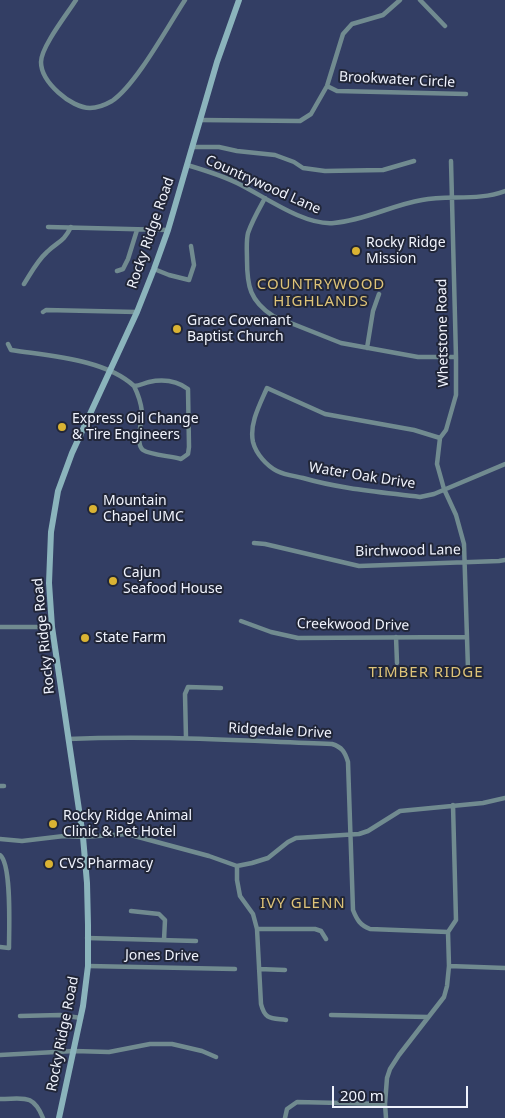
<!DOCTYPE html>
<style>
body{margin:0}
#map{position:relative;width:505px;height:1118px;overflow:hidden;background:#333e64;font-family:"Noto Sans",sans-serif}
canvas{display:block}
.scale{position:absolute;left:332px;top:1086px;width:136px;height:22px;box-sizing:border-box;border:2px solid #f0f3fd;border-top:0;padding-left:6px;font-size:15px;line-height:18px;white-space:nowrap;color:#f0f3fd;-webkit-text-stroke:4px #212638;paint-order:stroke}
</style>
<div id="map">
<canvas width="505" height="1118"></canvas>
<div class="scale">200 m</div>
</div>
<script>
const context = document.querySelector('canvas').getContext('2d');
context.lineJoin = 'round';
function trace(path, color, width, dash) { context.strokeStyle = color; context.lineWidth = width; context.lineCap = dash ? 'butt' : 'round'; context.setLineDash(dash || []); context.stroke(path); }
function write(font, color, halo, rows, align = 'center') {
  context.font = font + ' "Noto Sans",sans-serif'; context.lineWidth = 4; context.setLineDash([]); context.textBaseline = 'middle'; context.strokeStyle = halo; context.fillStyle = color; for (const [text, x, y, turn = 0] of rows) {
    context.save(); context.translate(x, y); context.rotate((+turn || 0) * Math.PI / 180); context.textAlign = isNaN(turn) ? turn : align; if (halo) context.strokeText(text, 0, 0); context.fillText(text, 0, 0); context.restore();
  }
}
trace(new Path2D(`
 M76,0C67,14 41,47 41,62C41,82 71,108 90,108C97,108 105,105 112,101C136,85 168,26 185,0
 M420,0L445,26
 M327,86L337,91L466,94
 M200,120L300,121L311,114L327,86L343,34L352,24L383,15L400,0
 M193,147H219L237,151L275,155L294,162L303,168L325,171L383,170L414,161
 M451,161L456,357V395L446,430L440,438L437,464L444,489L456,515L464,544L468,669
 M187,165C204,170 221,175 237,183C264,196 304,226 334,223C366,220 392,205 422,200C449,195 479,201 505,191
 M265,198C259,209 252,221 248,233C246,241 247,251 247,260C247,286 250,301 273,316L341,343L418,357H456
 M48,227L168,230
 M154,269L169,275L189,280L194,265L191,246
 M117,271L123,269L128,259L137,230
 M24,284C31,273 37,261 47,252C58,241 63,243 71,227
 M43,312L46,310L137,312
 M8,344L11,350C49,356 105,359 134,386C140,386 144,383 149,382C163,379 177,381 188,389L189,447L188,454L181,459C171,456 150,455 143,450C135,444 142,422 142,412C141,403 138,394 134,386
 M367,348L373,311L379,294
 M440,438L414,430L325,414L267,388C260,404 249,424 253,442C256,454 267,466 277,471C285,475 295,476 303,478C341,489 381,492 420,497L434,494L505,464
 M254,543L265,544L359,566L499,561L505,560
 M241,621L271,632L298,638L466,637
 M0,627H52
 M396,637L397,663
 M186,738L185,694L188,687L221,688
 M68,739C156,735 244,741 332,744C342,747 345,752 348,762L353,910C357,920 360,925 370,929L448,932
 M0,786H4
 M0,839L22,841L64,836L83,837L127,834L209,856L237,866L252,863L268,858L288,842L296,838L359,834L368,831L400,811L483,803L505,798
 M0,855C12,864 9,930 9,948L0,947
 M237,866V880L240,896L253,914L257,929L261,1004C265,1020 271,1018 286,1020
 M131,911L159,914L165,920L164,940
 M257,929H315L321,931L326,939
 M87,938L196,941
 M88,966L235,969
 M449,966L505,968
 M259,969L285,970
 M331,1015L428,1017
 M20,1016L60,1015L81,1018
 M0,1055L74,1051L109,1052L150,1044H172L202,1051L216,1057
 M0,1099C23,1099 33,1093 43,1118
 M285,1118L287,1109L297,1102L385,1104
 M386,1118L385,1104L387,1078L390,1069L399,1055L444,997L447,986L449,966L448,932L456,920L453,805`), '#718b90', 4.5);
trace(new Path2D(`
 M59,1118L83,1006L88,966V925L87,883L83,837L52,627L49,583L51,532L58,491L72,453L137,312L154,269L168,230L217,62L239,0`), '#8bb4bc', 6);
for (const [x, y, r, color] of [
 [356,251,5,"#dab333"],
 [177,329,5,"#dab333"],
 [62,427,5,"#dab333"],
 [93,509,5,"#dab333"],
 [113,581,5,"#dab333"],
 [85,638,5,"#dab333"],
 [53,824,5,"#dab333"],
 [49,864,5,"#dab333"]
]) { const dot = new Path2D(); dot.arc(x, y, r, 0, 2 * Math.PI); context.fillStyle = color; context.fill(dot); trace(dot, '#212638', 2); }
write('14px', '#f0f3fd', '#212638', [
 ["Brookwater Circle",397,80,3],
 ["Countrywood Lane",263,185,24],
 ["Rocky Ridge Road",151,233,-71],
 ["Whetstone Road",443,333,-91],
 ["Water Oak Drive",362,476,9],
 ["Birchwood Lane",408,551,-1],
 ["Creekwood Drive",353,625,1],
 ["Rocky Ridge Road",44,636,-96],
 ["Ridgedale Drive",280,731,3],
 ["Jones Drive",162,956,1],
 ["Rocky Ridge Road",63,1034,-79]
]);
write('14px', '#f0f3fd', '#212638', [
 ["Rocky Ridge",366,243],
 ["Mission",366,259],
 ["Grace Covenant",187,321],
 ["Baptist Church",187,337],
 ["Express Oil Change",72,419],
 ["& Tire Engineers",72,435],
 ["Mountain",103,501],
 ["Chapel UMC",103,517],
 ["Cajun",123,573],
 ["Seafood House",123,589],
 ["State Farm",95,638],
 ["Rocky Ridge Animal",63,816],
 ["Clinic & Pet Hotel",63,832],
 ["CVS Pharmacy",59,864]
], 'left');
context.letterSpacing = '1px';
write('15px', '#dec378', '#212638', [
 ["COUNTRYWOOD",321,285],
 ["HIGHLANDS",321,302],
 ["TIMBER RIDGE",426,673],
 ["IVY GLENN",303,904]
]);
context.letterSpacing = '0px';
</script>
